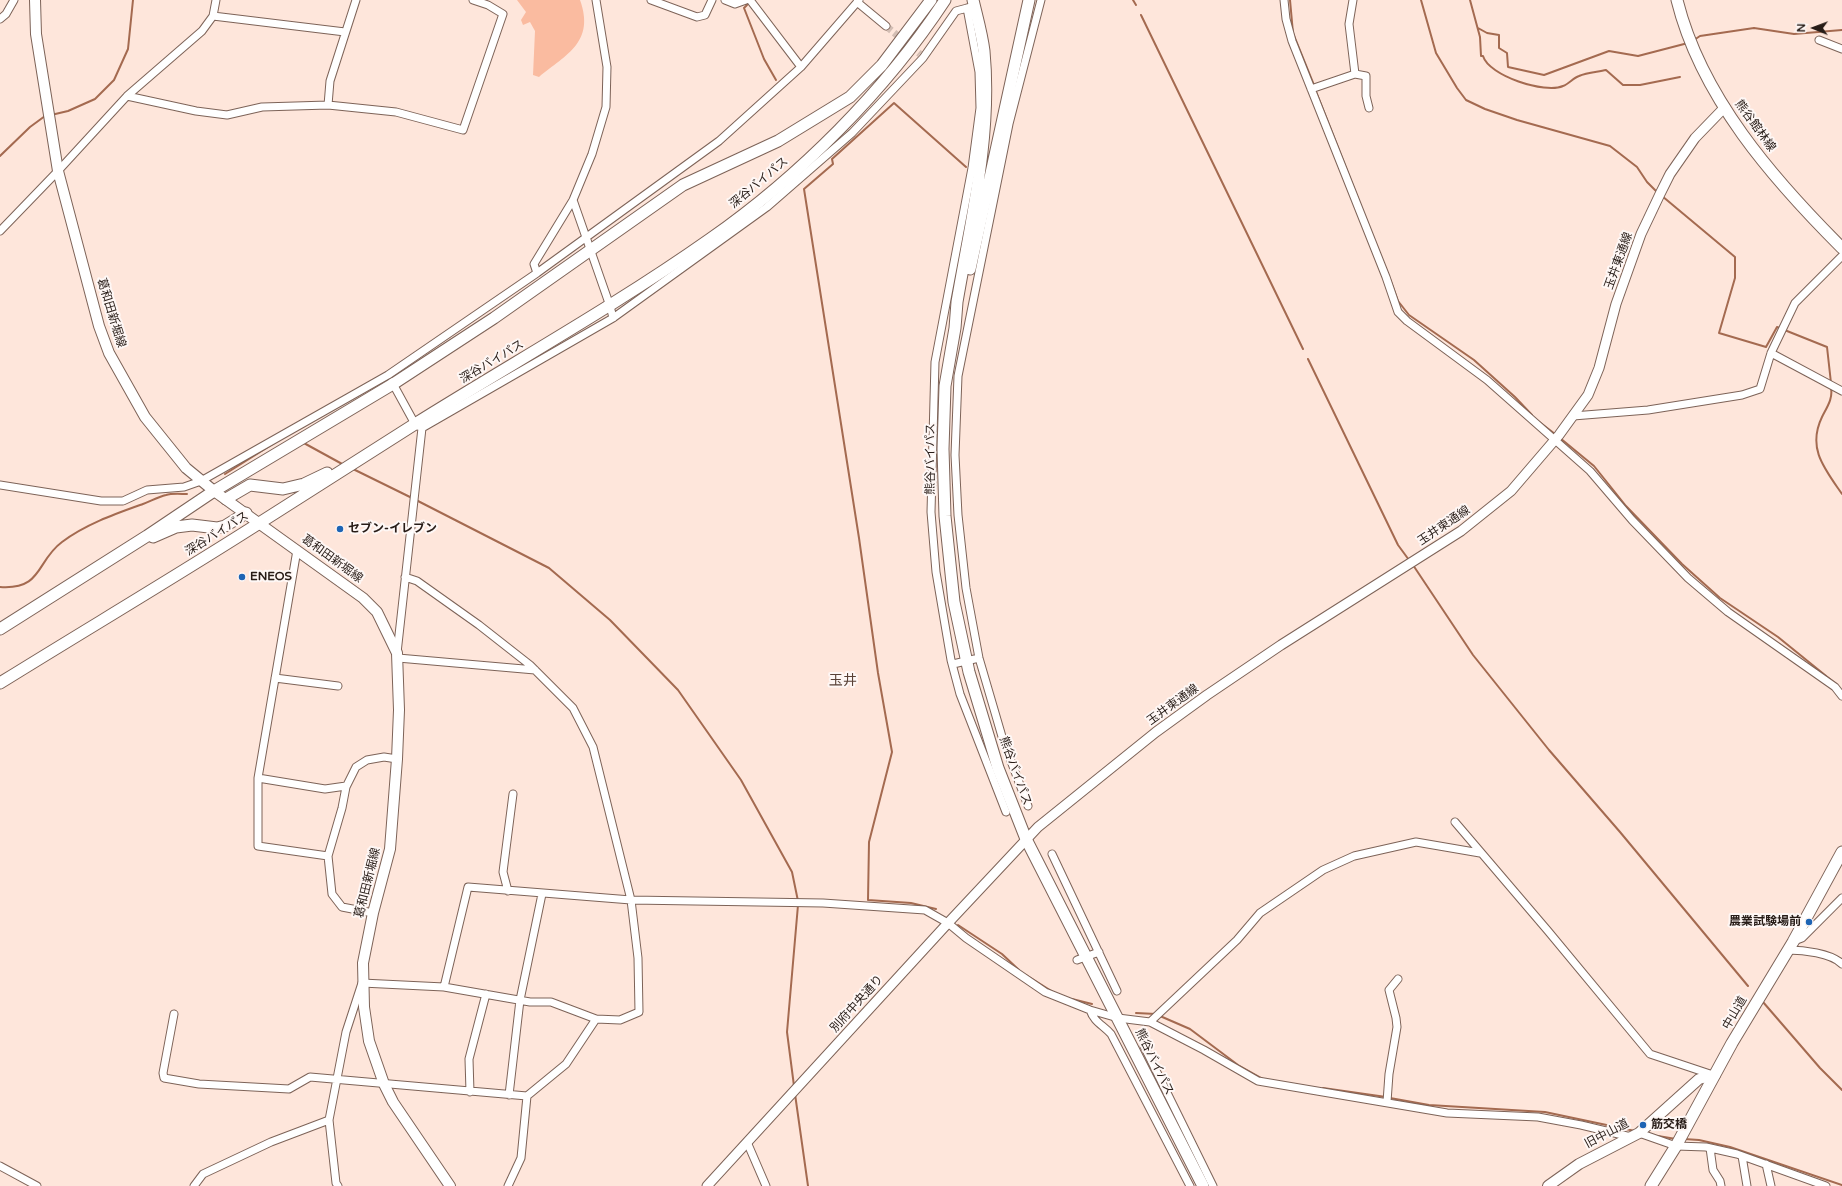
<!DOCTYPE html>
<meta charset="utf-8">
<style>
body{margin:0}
#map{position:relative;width:1842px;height:1186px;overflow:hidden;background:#fee6db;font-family:"Varela Round",sans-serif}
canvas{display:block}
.north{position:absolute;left:1794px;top:8px;width:40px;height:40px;-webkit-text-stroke:3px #fef7f5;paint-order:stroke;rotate:271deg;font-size:11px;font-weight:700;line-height:16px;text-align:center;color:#271c17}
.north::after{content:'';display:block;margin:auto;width:14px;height:18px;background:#271c17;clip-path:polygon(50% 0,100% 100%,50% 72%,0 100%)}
</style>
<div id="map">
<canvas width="1842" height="1186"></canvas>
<div class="north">N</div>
</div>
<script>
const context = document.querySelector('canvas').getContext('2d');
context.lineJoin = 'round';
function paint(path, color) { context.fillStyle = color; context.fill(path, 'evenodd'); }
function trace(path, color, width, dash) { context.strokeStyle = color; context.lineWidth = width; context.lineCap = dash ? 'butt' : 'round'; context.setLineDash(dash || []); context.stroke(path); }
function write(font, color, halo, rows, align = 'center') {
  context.font = font + ' "Varela Round","Noto Sans JP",sans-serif'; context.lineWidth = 4; context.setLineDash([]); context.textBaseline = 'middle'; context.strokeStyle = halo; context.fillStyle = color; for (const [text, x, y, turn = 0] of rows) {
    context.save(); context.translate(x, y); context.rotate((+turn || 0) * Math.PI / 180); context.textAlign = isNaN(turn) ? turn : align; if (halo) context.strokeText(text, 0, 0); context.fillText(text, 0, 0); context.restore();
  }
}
paint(new Path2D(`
 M517,0H580C595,42 567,54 539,77L533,75L535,31L530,22L523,25L521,20L526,12Z`), '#fabba0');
trace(new Path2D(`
 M1133,0L1136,5
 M1290,0L1293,33L1314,85
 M1421,0L1436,53L1457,88L1466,100L1485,109L1517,120L1610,146L1637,167L1647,182L1657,192
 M1470,0L1480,37L1481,56H1483C1489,76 1545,94 1563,86C1569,84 1573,78 1579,76C1587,72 1598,72 1606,70L1623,85H1640L1680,77
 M745,1L747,5L744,8L764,59L776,80
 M1141,15L1303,349
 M1478,28L1487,33L1499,35V48L1507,53L1508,67L1544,75L1609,51L1638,56L1688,43
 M1694,40L1700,36L1754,28L1794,34L1842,30
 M1315,89L1359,201
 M51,115L68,111L95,99L114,80L128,49L133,0
 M0,156L30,127L45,116
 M1662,196L1735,257V278L1719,333L1766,347L1777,327L1827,347L1831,383
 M1390,279L1398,301L1409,315L1474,360L1515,397L1532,415
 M1308,359L1398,545L1409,560
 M1831,388C1833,399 1827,407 1822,417C1807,448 1824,468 1842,494
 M1538,421L1555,434
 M1560,438L1594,466L1626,506L1682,564L1720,598L1778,637L1836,684
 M302,442L344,465
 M351,468L412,498
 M225,474L276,442
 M416,500L549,568L610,620L678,690L741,780L792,872L798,901
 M1413,565L1473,655L1549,750L1620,832L1748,986
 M0,587C43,590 36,561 62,542C86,524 115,514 143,504C151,501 158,497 166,495C172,493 181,494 187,494
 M936,909L911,903L868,900L869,842L892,752L878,673L859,538L804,189L833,164L832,159L894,103L966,167
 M958,925L1002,954L1019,970
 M1026,975L1053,992
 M1072,999L1092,1004
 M1763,1002L1820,1068L1842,1090
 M1136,1013L1156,1014
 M1160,1016L1190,1029L1238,1065L1263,1079
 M794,1086L787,1032L798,905
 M1323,1088L1386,1097
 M795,1094L808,1186
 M1390,1098L1429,1105L1545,1112L1635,1131
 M1658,1136L1676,1139
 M1684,1139L1699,1140L1730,1147L1842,1185`), '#a46a50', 2);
trace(new Path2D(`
 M886,26L920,54`), '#d3beb4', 7, [7, 3.5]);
const minor = new Path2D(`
 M651,0L697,17L705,15L712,0
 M725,0L735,4L746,0
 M750,0L801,67
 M1284,0L1286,19L1292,41L1386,277L1398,312L1407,321L1487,380L1590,471L1632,520L1688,578L1728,612L1835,687L1842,696
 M1353,0L1349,24L1355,74
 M857,2L886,26
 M967,8L979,72L980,108L972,168L935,362L931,512L936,572L951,660L960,694L1006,812
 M213,16L345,32
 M0,19L6,14L14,0
 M1819,40L1842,49
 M1311,89L1355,74L1366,76V96L1369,108
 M127,96L196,111L227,115L262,107L328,105L396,112L463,130L503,14L488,5L473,0
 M328,105L330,81L356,0
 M573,200L610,306L613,318
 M0,231L58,171L127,96L202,31L213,16L216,0
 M537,273L534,264L573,200L592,154L606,107L607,67L596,0
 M1771,353L1842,391
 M392,382L415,424L418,426
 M1573,416L1648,410L1742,395L1760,389L1771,353L1795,303L1842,256
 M422,428L613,318L767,207L852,133L923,58L956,11L971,7
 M0,485L101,501H123L147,490L184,487L201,481L388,375L537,273L719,141L801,67L859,0
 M297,550L258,778V846L328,856
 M397,653L422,428
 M398,658L535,670
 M953,664L979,658
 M275,678L338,686
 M258,778L325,789L346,786
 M1028,806L1003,740L979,658L966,588L958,515L955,455L958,376L1009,124L1041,0
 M1455,822L1548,931L1650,1054L1713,1075
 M1052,854L1117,991
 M508,891L503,872L513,794
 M373,913L342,907L332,894L328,856L342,808L346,787L356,767L367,760L384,757L397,759
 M1794,941L1802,938L1842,898
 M1788,950C1803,950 1831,953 1842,964
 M1077,960L1099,952
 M444,987L468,887L631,900L823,903L925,910L948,923L966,938L1045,992L1090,1010L1118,1018L1150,1022L1204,1050L1258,1081L1447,1113L1538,1117L1581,1125L1631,1137
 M1090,1010C1094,1022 1103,1025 1111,1034L1190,1186
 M174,1014L163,1073L164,1078L199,1084L289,1089L310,1077L527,1096
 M1150,1022L1237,940L1260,913L1323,870L1354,856L1416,842L1480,853
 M1144,1046L1213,1186
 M470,1092L469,1059L486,994
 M509,1095L520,1000L542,894
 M1387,1102L1389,1074L1397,1027L1396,1018L1389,990L1398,979
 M1639,1133L1676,1146L1706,1147L1737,1154L1826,1186
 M747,1142L766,1186
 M1710,1148L1713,1170L1720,1181L1721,1186
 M1742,1156L1747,1186
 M1766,1164L1771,1186
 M0,1166L37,1186
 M194,1186L203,1174L271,1142L329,1120
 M338,1186L336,1183L329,1120L346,1032L362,983L444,987L530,1002H551L596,1019L620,1020L639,1012L638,958L631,900L593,747L573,708L530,665L479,625L417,581L405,577
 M508,1186L521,1158L527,1096L566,1064L596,1019`);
const tertiary = new Path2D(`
 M707,1186L948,923L1038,827L1156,732L1207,695L1281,645L1461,531L1511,491L1559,435L1588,395L1599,368L1616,304L1641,234L1660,194L1670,174L1695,138L1725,107`);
const secondary = new Path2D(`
 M35,0L36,34L58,171L99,326L109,353L145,417L186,468L214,491L363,598L377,612L397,653L399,710L397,759L390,849L373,913L363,963L364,1007L369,1041L384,1084L393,1102L450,1186
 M1548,1186L1579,1164L1639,1133L1699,1079L1715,1075`);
const primary = new Path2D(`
 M1677,0C1701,97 1773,179 1842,248`);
const trunk = new Path2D(`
 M973,0C977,17 982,34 984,51C992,136 971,220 957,302L955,328L945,386L943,449L945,516L954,602L969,672L998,768L1026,839L1203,1186
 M970,269L1029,0
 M226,499L250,485L283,489L304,484L327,473
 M153,537L176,527L192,525L217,528L225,526L246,513
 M0,629L147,536L214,491L393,384L494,318L683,185L778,141L850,97L882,65L931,0
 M0,683C87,629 175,577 261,522C313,489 364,456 415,424C514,362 615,306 710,239C799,177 886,90 945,0
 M1651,1186L1676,1146L1732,1043L1793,942L1842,852`);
trace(minor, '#7d6358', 9);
trace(tertiary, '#7d6358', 11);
trace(secondary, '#7d6358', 12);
trace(primary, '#7d6358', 13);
trace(trunk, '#7d6358', 13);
trace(minor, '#fff', 7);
trace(tertiary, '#fff', 9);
trace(secondary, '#fff', 10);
trace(primary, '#fff', 11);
trace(trunk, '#fff', 11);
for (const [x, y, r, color] of [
 [340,529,4,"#1d64b4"],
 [242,577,4,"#1d64b4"],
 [1809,922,4,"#1d64b4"],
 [1643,1125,4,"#1d64b4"]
]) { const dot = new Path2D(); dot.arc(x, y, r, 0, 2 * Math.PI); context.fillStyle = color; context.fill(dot); trace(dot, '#fef7f5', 1.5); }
write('12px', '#271c17', '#fef7f5', [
 ["熊谷館林線",1755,126,54],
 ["深谷バイパス",759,183,-40],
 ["玉井東通線",1619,261,-70],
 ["葛和田新堀線",111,313,73],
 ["深谷バイパス",492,362,-31],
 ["熊谷バイパス",931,459,-90],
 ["玉井東通線",1444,526,-34],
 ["深谷バイパス",217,534,-32],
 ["葛和田新堀線",332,559,36],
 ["玉井東通線",1173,705,-36],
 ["熊谷バイパス",1015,771,70],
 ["葛和田新堀線",368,883,-76],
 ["別府中央通り",857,1004,-48],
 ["中山道",1735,1013,-60],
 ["熊谷バイパス",1154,1062,64],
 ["旧中山道",1607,1134,-28]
]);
write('bold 12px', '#271c17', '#fef7f5', [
 ["セブン-イレブン",348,529],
 ["ENEOS",250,577],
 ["農業試験場前",1801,922,"right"],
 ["筋交橋",1651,1125]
], 'left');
write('14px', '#594136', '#fef7f5', [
 ["玉井",843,681]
]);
</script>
